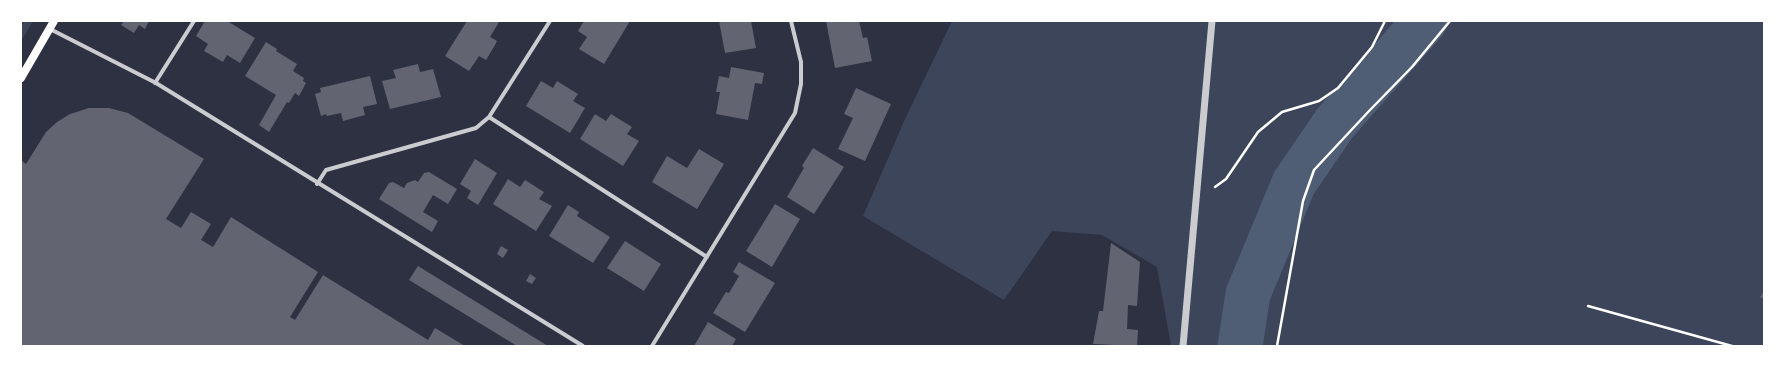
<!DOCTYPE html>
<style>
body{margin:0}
#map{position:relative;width:1785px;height:367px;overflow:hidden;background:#2d3142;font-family:"Exo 2",sans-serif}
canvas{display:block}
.frame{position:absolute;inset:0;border:22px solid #fff;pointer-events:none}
</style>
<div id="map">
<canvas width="1785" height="367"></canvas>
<div class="frame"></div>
</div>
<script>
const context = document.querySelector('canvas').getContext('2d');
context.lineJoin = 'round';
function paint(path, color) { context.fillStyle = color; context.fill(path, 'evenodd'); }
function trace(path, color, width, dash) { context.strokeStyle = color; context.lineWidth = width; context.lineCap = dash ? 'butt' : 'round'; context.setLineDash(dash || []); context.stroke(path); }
paint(new Path2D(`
 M24,21H33L21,41V27Z
 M952,21H1764V346H1171L1157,267L1102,235L1052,231L1004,300L863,216L905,119Z`), '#3c4559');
trace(new Path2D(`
 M1240,346L1248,294L1294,183L1335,123L1425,21`), '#4f5d75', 45);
paint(new Path2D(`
 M124,21H149L145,29L139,25L134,33L121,25Z
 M205,21H227L255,38L240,63L227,55L223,62L204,51L208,44L196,36Z
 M467,21L499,22L490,37L497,41L495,45L486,60L479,56L469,71L445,56Z
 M584,21H630L604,64L579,49L587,37L578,31Z
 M719,21H751L756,48L725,53Z
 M826,21H859L863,38L867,37L872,61L835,68Z
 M266,42L277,49L276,51L297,64L293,71L304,78L303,81L306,83L299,96L295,93L289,103L287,102L269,132L259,125L276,95L245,76Z
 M418,64L420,72L433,69L441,97L390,109L382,81L396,78L393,70Z
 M731,67L764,73L762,84L755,83L748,120L716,114L720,92H716L719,76L729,78Z
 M370,76L377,104L363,107L365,115L343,121L341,113L327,116L326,114L321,116L315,94L321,92L320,88Z
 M541,81L553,88L557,81L578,94L573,101L585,108L570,133L526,106Z
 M856,88L891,104L865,161L838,149L853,118L844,114Z
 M89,108H109L128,113L204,159L166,219L181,228L191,212L211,224L201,240L213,247L231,217L318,272L290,317L295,320L323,275L428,340L435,328L465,346H21V160L26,164L46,132L57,122L70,114Z
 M595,114L606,121L611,114L632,127L627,134L639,141L623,166L580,139Z
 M813,148L844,167L814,214L787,197L804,168L802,166Z
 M699,149L724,164L697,209L652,182L667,156L687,168Z
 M475,159L497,173L478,205L467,198L471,191L460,184Z
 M429,172L457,189L448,204L433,195L423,212L438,221L432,232L379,199L389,183L393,182L404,188L407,183L415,180L418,182L424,173Z
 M508,179L520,187L525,180L544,192L539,199L552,206L536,231L493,204Z
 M775,204L800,219L772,267L746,251Z
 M568,205L579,212L577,216L610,237L593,263L549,236Z
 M625,241L661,264L644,291L607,268Z
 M1111,243L1140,262L1137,306L1128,305L1127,329L1138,330L1137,346L1093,344L1099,311H1103Z
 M501,246L508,250L503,258L497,254Z
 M739,262L775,283L745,332L713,313L726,292L729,293L739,276L733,272Z
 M418,266L548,346H517L409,280Z
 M530,274L536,278L532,284L526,281Z
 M1764,291V299L1760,297Z
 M708,322L736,339L732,346H694Z`), '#626471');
trace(new Path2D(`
 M1215,187L1226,179L1258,132L1282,112L1319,101L1338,88L1372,47L1385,21
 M1588,306L1732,346
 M1277,346L1303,201L1314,170L1370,110L1412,67L1450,21`), '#fff', 2.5);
trace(new Path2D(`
 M50,29L156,83L583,346
 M155,83L194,21
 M489,117L707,257
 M317,184L326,170L476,128L489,117L550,21
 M652,346L795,113L801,84V62L791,21`), '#caccd0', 4);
trace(new Path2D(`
 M1183,346L1212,21`), '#caccd0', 7);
trace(new Path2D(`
 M21,78L54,21`), '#fff', 8);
</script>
